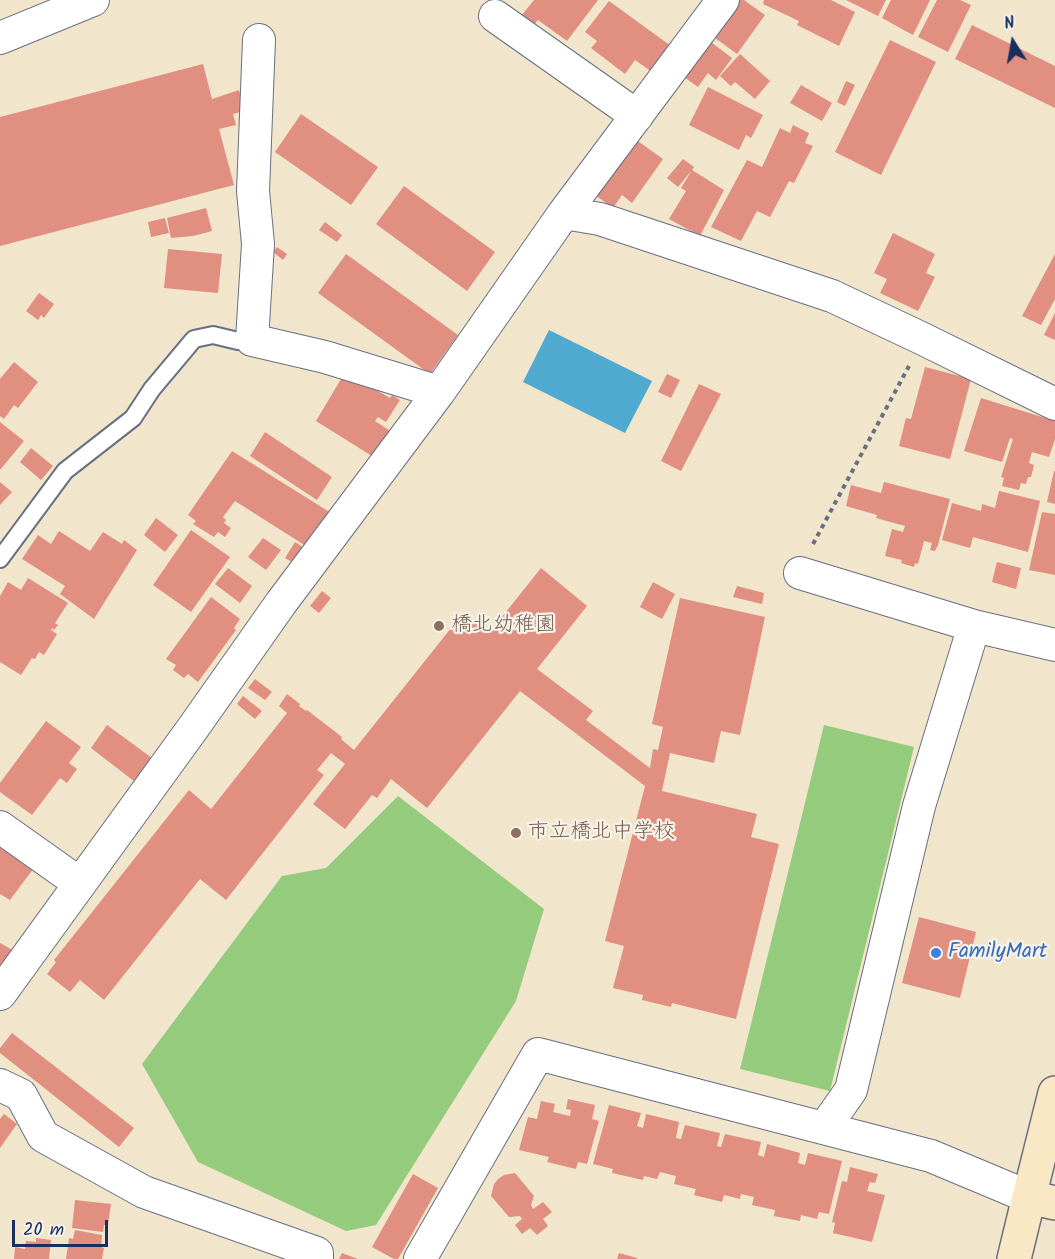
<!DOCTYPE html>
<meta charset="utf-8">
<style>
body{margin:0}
#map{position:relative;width:1055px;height:1259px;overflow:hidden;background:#f1e5cb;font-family:Kalam,sans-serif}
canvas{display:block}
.north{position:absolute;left:983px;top:12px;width:60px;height:60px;-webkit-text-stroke:4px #f7f3e8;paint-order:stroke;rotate:349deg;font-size:16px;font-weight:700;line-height:24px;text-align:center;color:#1b2f5e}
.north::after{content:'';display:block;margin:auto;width:21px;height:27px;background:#1b2f5e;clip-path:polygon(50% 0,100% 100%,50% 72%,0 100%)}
.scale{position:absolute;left:12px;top:1220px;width:96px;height:27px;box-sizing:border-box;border:3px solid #1b2f5e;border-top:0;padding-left:8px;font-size:18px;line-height:21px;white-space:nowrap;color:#1b2f5e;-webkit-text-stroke:4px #f7f3e8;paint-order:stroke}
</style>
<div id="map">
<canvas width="1055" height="1259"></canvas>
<div class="north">N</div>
<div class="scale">20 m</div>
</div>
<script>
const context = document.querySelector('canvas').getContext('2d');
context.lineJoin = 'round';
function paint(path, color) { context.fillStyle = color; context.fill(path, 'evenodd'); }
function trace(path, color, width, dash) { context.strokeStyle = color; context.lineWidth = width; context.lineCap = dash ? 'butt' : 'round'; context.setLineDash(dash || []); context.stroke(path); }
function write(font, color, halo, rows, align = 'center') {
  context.font = font + ' Kalam,"Klee One",sans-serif'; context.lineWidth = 4.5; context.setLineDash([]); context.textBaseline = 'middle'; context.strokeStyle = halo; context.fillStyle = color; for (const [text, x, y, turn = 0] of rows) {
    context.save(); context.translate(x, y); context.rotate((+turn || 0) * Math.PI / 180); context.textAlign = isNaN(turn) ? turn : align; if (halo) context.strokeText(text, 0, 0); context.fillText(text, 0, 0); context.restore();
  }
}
paint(new Path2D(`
 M824,725L914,747L830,1091L740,1069Z
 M398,796L544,909L516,1001L376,1225L346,1231L198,1162L142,1064L282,876L326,868Z`), '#95cb7c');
paint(new Path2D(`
 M549,330L652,381L625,433L523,382Z`), '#50a9ce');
paint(new Path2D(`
 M534,0H598L567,41L538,20L533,26L521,16Z
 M736,0H744L765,15L737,54L711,35Z
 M764,0H831L855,12L839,46L797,25L799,21L763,4Z
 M846,0H886L878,16Z
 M891,0H930L913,35L882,18Z
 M937,0H960L971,5L948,52L918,37Z
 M609,1L671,46L652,72L635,60L625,74L591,48L597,41L585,32Z
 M972,25L1055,66V108L955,59Z
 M707,39L732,58L716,80L708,73L698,87L681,75Z
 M890,40L936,62L881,175L835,152Z
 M740,54L770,81L755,99L735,82L731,86L720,76Z
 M203,64L212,99L239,90L244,111L233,114L236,125L219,129L234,185L0,246V117Z
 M846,81L855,85L845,106L837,102Z
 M801,85L832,103L822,121L790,103Z
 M708,87L763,115L751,138L746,135L739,150L689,125Z
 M301,114L378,167L351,205L275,152Z
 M793,125L809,133L805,143L813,146L794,183L789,181L770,217L757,211L741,241L711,227L747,160L762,167L780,128L790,133Z
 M635,139L663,159L632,203L622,195L613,208L595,195Z
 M683,159L694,167L692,170L724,190L700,236L669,219L686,191L681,188L692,170L678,187L667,178Z
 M404,186L495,252L467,291L376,224Z
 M206,208L212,231L193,236L171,238L167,218Z
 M165,218L169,233L151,237L148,222Z
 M325,222L342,235L337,242L319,230Z
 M893,233L935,254L926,273L935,277L918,311L880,293L887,279L874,273Z
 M277,247L287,254L283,260L273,252Z
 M168,249L222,254L218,293L164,288Z
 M346,254L458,335L430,374L318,293Z
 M1055,254V299L1041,325L1022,316Z
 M39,293L54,304L44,318L41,315L38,320L26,311Z
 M1055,313V340L1044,335Z
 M14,362L38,382L18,408L14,405L4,419L0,416V379Z
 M925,367L971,379L950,459L899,446L906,418L911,419Z
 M344,374L361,385L363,382L390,398L392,395L400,400L386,422L378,417L375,421L392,432L375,458L316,421Z
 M667,374L680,380L671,398L658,392Z
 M699,384L721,394L681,471L661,461Z
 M981,398L1055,421V439L1049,457L1032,452L1029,463L1034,465L1031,477H1028L1026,484L1021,483L1019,490L1002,486L1004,478L1001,477L1013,439L1010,438L1002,462L964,451Z
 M0,422L24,441L0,470Z
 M265,432L332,477L317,500L250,456Z
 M31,448L53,466L41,480L20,462Z
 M232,451L331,513L309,548L235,501L223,517L226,520L224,523L231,528L225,537L218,532L214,537L193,524L196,521L188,515Z
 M1054,471H1055V504L1047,502Z
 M0,482L12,492L0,505Z
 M884,482L950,499L938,545L935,551L930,550L932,543L924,541L918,564L915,563L914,567L901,563L902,560L885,556L892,529L903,532L905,526L876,518L877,515L846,506L851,485L881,493Z
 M999,491L1040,501L1028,552L973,537L970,548L942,540L952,503L981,511L982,504L995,508Z
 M1042,512L1055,514V575L1029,570Z
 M156,518L178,535L165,552L144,535Z
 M191,530L230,557L191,612L153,585Z
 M59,531L90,551L103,532L122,544L124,540L137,550L94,619L60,594L65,586L22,559L38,535L51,544Z
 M263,538L281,550L266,570L248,557Z
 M295,542L309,551L299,566L285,558Z
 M997,562L1021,568L1016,589L992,582Z
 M228,568L252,586L240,603L215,584Z
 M541,568L587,606L537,669L593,711L586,720L650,768L653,749L658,750L663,727L652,724L680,598L765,617L740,735L721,731L714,763L670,753L662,791L757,814L751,837L779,844L736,1019L672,1003L671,1007L642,1000L643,995L613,988L624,946L605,941L645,786L520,691L427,808L391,779L377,798L372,795L345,829L313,804L345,764L331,753L317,770L324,775L226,900L200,879L104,1000L80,980L70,992L47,974L56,962L54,960L189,790L211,809L287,713L279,706L287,694L300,704L299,706L306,711L307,710L342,737L341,739L354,750L459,618L466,624L471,618L490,632Z
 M28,578L68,603L55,623L58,625L54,630L52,628L51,630L57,634L44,655L39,652L35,659L32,658L21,675L0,662V596L8,582L21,590Z
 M653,582L675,594L662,619L640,607Z
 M737,586L764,593L762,604L733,597Z
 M322,591L331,598L319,613L310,606Z
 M211,597L240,619L234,628L236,630L198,682L188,674L184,678L173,670L176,665L166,659Z
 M255,679L272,692L265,700L248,688Z
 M243,696L262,711L255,719L237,704Z
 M46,721L81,747L69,763L77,769L67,783L60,778L32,815L0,792V783Z
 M107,725L156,761L139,785L91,748Z
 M3,843L36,865L10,900L0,894V847Z
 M919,917L976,932L960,998L902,983Z
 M0,943L16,952L0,974Z
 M12,1033L134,1128L119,1147L0,1053V1048Z
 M568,1099L595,1105L592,1119L599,1121L587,1164L578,1162L576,1169L547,1162L549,1157L519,1150L528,1117L537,1119L541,1101L555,1104L553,1112L570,1116L571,1110L566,1109Z
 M609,1105L641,1113L637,1126L643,1128L646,1114L679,1122L676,1138L681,1139L685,1125L720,1133L717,1146L721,1147L725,1134L761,1142L758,1155L764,1157L767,1144L800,1153L798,1163L805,1165L808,1153L842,1161L829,1214L819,1212L817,1219L801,1215L800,1221L774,1216L775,1210L752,1205L754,1197L741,1194L740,1199L724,1195L722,1202L694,1195L696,1189L674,1184L676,1176L660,1172L657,1179L644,1176L643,1180L612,1173L613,1169L593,1164Z
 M4,1114L17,1124L0,1148V1119Z
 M850,1167L878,1174L875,1183L870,1182L867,1191L885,1195L872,1242L833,1233L835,1223L832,1222L842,1181L847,1182Z
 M515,1173L534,1196L531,1205L533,1209L543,1202L552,1212L543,1219L548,1226L537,1235L530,1228L522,1234L515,1225L522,1219L520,1216L509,1217L491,1196L494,1184L498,1179L504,1175Z
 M413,1174L438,1188L398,1259H394L372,1247Z
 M75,1200L111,1204L108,1225H104L103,1232L72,1228Z
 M75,1230L102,1235L101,1247L104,1248L102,1259H66L69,1238L73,1239Z
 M36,1238L51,1240L49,1259H14L15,1247L25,1249L26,1241L36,1242Z
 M342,1253L358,1259H339Z
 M619,1253L637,1258V1259H617Z`), '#e08f81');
const lane = new Path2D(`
 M0,559L65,471L133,418L152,389L194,339L213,335L238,341L252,340`);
const street = new Path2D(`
 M495,16L637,116
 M0,38L93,0
 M259,40L253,191L258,244L252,340L325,357L439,392
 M564,213L600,219L832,296L921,338L1055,404
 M800,573L974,626
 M0,827L79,883
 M0,994L193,728L281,603L439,392L564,213L723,0
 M0,1085L21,1095L43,1136L144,1192L317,1253V1259
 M825,1127L851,1090L919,806L974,626L1055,645
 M420,1259L538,1054L931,1156L1029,1197`);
const secondary = new Path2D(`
 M1029,1197L1055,1093
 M1014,1259L1029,1197L1055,1203`);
trace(lane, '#666f84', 20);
trace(street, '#666f84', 34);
trace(secondary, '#666f84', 36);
trace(new Path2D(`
 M813,544L909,366`), '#666f84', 4, [4.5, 4.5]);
trace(lane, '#fff', 16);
trace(street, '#fff', 32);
trace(secondary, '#fae7c3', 33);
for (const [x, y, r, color] of [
 [439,626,6,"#8d6e63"],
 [516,833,6,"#8d6e63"],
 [936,953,6,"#3f7fe0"]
]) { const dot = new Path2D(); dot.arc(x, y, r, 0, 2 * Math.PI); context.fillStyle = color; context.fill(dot); trace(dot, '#f7f3e8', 2); }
write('21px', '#785e54', '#f7f3e8', [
 ["橋北幼稚園",451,626],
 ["市立橋北中学校",528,833]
], 'left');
write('21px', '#366cbe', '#f7f3e8', [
 ["FamilyMart",948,953]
], 'left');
</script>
